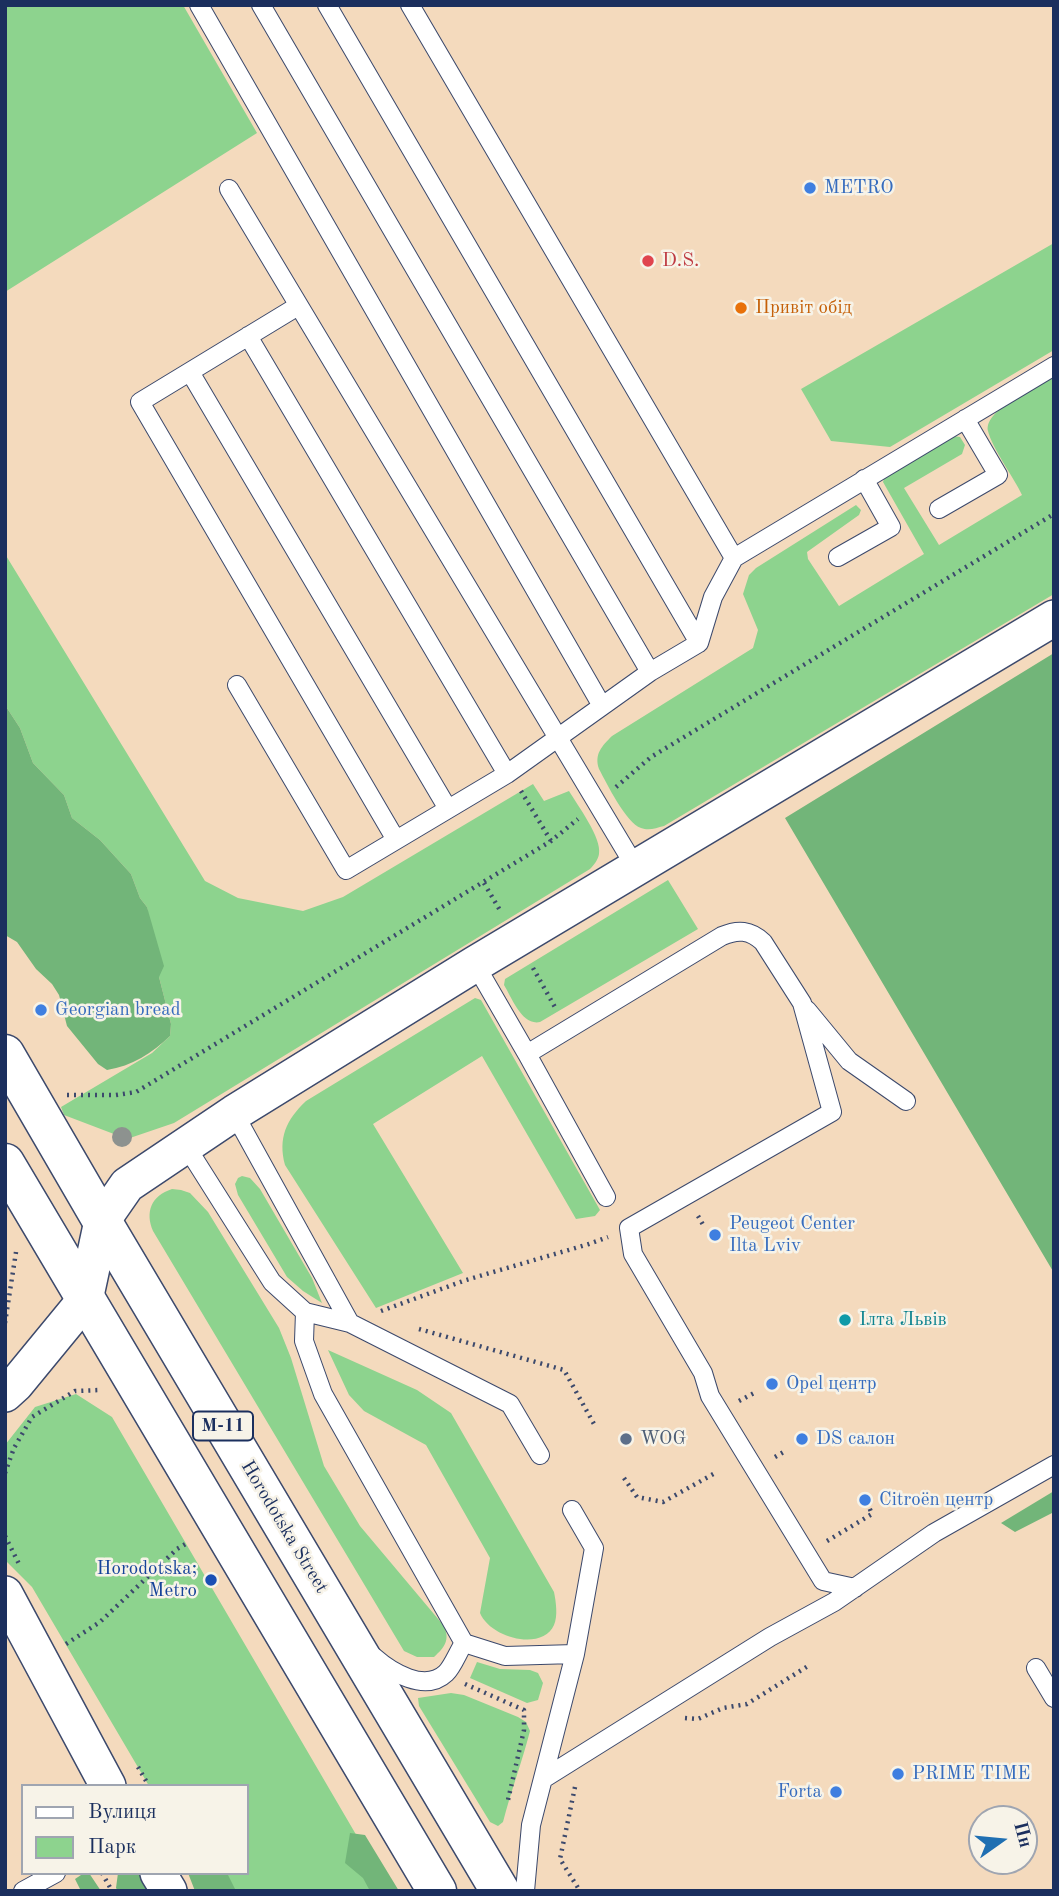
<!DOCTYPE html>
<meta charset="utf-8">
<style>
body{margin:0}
#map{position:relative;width:1059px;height:1896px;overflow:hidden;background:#f4dabd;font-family:"Old Standard TT",serif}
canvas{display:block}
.frame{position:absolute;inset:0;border:7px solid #1b2f5e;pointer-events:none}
.legend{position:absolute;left:21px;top:1784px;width:228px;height:91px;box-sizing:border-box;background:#f7f3e8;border:2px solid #9fa5b1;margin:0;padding:9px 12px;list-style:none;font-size:21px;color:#1b2f5e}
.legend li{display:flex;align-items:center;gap:14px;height:35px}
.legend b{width:35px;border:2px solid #9fa5b1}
.north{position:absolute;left:968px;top:1805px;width:70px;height:70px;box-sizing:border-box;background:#f7f3e8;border:2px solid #9fa5b1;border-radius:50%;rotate:75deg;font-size:19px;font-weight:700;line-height:28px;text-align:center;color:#1b2f5e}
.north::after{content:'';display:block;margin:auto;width:24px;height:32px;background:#1f6fb2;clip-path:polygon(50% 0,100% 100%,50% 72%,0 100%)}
</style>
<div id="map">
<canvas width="1059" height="1896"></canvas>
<div class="frame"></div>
<ul class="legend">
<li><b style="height:9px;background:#fff"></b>Вулиця</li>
<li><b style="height:19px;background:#8dd38e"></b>Парк</li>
</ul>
<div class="north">Пн</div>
</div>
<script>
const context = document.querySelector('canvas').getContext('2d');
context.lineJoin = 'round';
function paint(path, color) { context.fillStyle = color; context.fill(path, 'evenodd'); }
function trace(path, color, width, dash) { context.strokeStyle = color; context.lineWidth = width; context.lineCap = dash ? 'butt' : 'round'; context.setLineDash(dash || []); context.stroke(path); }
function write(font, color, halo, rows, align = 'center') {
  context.font = font + ' "Old Standard TT",serif'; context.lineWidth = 5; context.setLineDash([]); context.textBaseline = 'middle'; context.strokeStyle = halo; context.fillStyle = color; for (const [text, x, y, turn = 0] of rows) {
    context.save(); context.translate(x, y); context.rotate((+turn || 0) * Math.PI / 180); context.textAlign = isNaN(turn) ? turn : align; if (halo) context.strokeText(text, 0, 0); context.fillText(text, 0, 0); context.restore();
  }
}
paint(new Path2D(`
 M5,5H183L257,133L5,292Z
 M1054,243V350L890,447L831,441L801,389Z
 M1054,377V594L664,826C656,828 649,831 641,828C626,823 607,784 599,769C594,754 602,746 612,736L753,648L758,630L743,594L749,575L756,568L856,505L861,510L859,515L807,552L808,559L839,606L924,554L883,482L885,476L953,436L960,437L965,445L962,454L904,488L939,545L1022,495C1014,478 992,448 988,431C984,409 1037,387 1054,377Z
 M5,554L205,881L238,898L303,911L343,897L533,784L544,801L569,791C578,806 602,838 599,854C598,860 594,865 590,869L174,1123L127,1139L64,1115L61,1107L152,1053L170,1036L171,1024L159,977L147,907L140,898L131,874L100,840L72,818L64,795L33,763L20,728L5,705Z
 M668,880L698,929L540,1022C522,1026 512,998 504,985L505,979Z
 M475,998L481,1000L600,1210L595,1216L576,1219L482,1056L373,1124L463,1273L376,1308L285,1165C278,1138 286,1120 306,1101Z
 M242,1176L250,1178L260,1189L312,1278L322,1303L303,1291L287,1277L238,1195L235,1184L238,1178Z
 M172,1189L181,1190L190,1193L208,1212L279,1328L291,1358L324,1466L360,1526L444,1626C450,1640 445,1647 434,1657H417L404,1651L153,1231C145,1212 151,1196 172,1189Z
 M328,1350L417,1390L451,1413L554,1592C556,1602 558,1616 554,1625C543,1651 491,1639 480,1613L490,1558L426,1445L364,1411L349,1395Z
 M76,1394L112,1417L389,1891H211L200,1873H247V1786H149L32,1587L5,1560V1445L35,1407Z
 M477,1662L500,1669L530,1670L538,1673L543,1683L538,1700L527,1703L470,1678Z
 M451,1693L464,1695L518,1717L526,1722L530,1731C522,1762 511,1791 503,1822L498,1826L490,1822L419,1706L418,1698Z`), '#8dd38e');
paint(new Path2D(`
 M1054,653V1273L785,818Z
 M5,705L20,728L33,763L64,795L72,818L100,840L131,874L140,898L147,907L164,966L159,977L171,1024L170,1036C152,1053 132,1066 107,1070L98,1064L67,1026L59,995L52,984L36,969L17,942L5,935Z
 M1054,1491V1512L1015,1532L1001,1523Z
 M350,1833L365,1835L399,1891H370L363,1878L345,1863Z
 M84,1873H89L101,1891H81L75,1879Z
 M118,1873H139L153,1891H118L116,1888Z
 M188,1873H227L236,1891H195Z`), '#72b579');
const service = new Path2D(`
 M199,5L602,706
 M261,5L650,672
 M327,5L699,643
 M410,5L734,558
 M229,189L636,868
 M298,306L140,402L396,840
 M248,336L507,774
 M190,372L448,809
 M939,509L998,475L965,419
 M838,557L891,527L864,479
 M237,685L346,870L507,774L650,672L699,643L713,597L734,558L1054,366
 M475,964L527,1054L722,936C738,929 750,930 763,942L802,1003L832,1112L629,1228L633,1254L703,1373L710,1396L823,1581L855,1588
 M807,1010L849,1061L906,1101
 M527,1054L606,1197
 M234,1113L350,1323L510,1404L540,1455
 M186,1146L272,1282L305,1312L350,1323
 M305,1312L304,1341L323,1394L464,1643C458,1652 453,1666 446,1673C425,1693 391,1672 374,1657
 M464,1643L505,1656L575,1654
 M1036,1668L1054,1698
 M543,1779L770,1637L834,1602L934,1533L1054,1465
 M23,1891L56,1873
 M525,1891L531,1825L575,1654L594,1548L572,1510`);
const minor = new Path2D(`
 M5,1394L16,1384L85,1300L102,1221L127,1185L234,1113L475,964L1054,618
 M5,1594L108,1786
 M158,1873L169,1891`);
const primary = new Path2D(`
 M5,1054L102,1221L500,1891
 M5,1163L437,1891`);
trace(service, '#3c496c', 20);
trace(minor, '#3c496c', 38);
trace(primary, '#3c496c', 41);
trace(new Path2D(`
 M616,787L651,757L1054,514
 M521,791L551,841
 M484,883L501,912
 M533,968L556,1009
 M67,1095H116L136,1092L551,841L578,819
 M698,1216L705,1228
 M381,1311L466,1280L589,1244L608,1237
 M5,1323L16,1252
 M419,1329L564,1370L594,1424
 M739,1401L754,1393
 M775,1457L787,1450
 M5,1473L14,1448L32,1417L75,1391L100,1390
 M624,1478L637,1497L663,1502L717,1472
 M5,1536L19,1564
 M827,1541L872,1514L869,1507
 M66,1644L100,1622L177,1549L189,1542
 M465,1684L524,1710V1730L508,1800
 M685,1718L698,1719L723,1708L747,1704L808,1666
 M138,1767L149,1786
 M575,1787L560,1859L580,1891
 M102,1873L112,1891`), '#3c496c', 4.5, [2, 5]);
trace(service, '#fff', 18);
trace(minor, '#fff', 35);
trace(primary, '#fff', 38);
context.fillStyle = '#8d928f';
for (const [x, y] of [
 [122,1137]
]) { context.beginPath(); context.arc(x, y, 10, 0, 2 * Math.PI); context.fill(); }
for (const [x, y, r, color] of [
 [810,188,7,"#3f7fe0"],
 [648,261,7,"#e0444e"],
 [741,308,7,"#e8710a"],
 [41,1010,7,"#3f7fe0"],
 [715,1235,7,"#3f7fe0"],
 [845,1320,7,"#0f9aa8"],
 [772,1384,7,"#3f7fe0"],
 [626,1439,7,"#5c6f8a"],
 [802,1439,7,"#3f7fe0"],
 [865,1500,7,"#3f7fe0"],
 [211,1580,7,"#1a4fb4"],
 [898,1774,7,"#3f7fe0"],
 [836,1792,7,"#3f7fe0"]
]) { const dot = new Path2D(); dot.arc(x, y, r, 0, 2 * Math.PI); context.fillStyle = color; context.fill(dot); trace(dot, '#f7f3e8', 2.5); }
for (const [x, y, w] of [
 [223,1426,60]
]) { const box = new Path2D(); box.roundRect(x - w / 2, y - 14.5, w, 29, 5); context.fillStyle = '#f7f3e8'; context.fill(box); trace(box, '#1b2f5e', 2); }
write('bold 18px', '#1b2f5e', null, [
 ["М-11",223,1426]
]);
write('19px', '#366cbe', '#f7f3e8', [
 ["METRO",824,188],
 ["Georgian bread",55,1010],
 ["Peugeot Center",729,1224],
 ["Ilta Lviv",729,1246],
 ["Opel центр",786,1384],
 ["DS салон",816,1439],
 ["Citroën центр",879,1500],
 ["PRIME TIME",912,1774],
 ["Forta",822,1792,"right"]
], 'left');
write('19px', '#be3a42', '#f7f3e8', [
 ["D.S.",662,261]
], 'left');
write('19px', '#c56008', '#f7f3e8', [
 ["Привіт обід",755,308]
], 'left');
write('19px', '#0d838f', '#f7f3e8', [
 ["Ілта Львів",859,1320]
], 'left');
write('19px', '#4e5e75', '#f7f3e8', [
 ["WOG",640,1439]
], 'left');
write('19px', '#1b2f5e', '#f7f3e8', [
 ["Horodotska Street",284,1527,59]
]);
write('19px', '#164399', '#f7f3e8', [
 ["Horodotska;",197,1569],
 ["Metro",197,1591]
], 'right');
</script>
